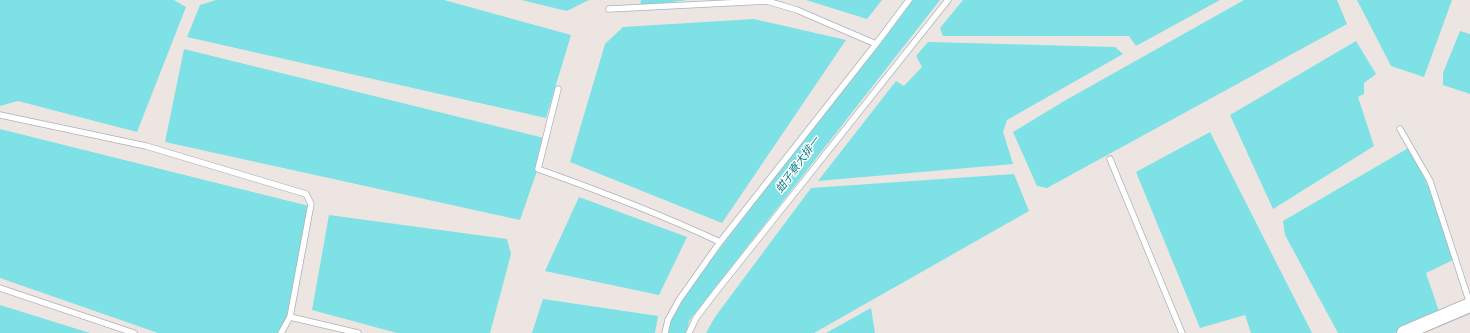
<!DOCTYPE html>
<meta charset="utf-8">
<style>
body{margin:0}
canvas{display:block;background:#ede5e1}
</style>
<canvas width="1470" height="333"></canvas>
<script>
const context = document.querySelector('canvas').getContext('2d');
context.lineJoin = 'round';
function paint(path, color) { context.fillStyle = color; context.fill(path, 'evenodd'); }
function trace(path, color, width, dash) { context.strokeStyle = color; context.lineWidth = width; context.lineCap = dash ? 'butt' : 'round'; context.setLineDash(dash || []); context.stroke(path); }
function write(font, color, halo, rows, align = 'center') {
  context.font = font + ' "PT Sans Narrow","Noto Sans TC",sans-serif'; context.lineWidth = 3; context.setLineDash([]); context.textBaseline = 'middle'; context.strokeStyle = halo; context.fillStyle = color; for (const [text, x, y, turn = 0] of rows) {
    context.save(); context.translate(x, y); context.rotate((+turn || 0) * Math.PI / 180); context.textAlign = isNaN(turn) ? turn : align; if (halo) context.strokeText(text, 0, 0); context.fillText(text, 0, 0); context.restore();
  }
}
paint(new Path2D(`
 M0,0H174L186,7L137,132L18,101L0,106Z
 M216,0H444L571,35L546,118L187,37L200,5Z
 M521,0H589L567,11Z
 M641,0H688L640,6Z
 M806,0H882L867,19Z
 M908,0H940L689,321L687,333H666L678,304Z
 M963,0H1220L1136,46L1129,36H943L940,28Z
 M1244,0H1337L1347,24L1047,188L1037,186L1013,132L1066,100Z
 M1357,0H1452L1424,77L1391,66Z
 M754,19L846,40L722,223L570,162L605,44L623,27Z
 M1460,31L1470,34V94L1443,85V73Z
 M1356,41L1376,74L1364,83V94L1358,97L1374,146L1273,209L1230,115Z
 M928,42L1115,47L1123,54L1007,120L1003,132L1013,164L818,181L896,81L904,86L922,67L916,56Z
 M184,49L548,139L520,220L165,142Z
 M0,129L309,206L287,314L281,333H158L0,278Z
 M1210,132L1312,333H1251L1245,315L1200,328L1136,172Z
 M1410,147L1432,195L1453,260L1426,273L1441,317L1394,333H1338L1285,235L1283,221Z
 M1014,174L1029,211L814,333H706L715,317L811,188Z
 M579,197L687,237L659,295L545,271Z
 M329,215L507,239L511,254L490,333H397L312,310Z
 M543,299L658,316L655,333H532Z
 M0,305L90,333H0Z
 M871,308L875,333H826Z`), '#7de1e6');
const service = new Path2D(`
 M609,9L767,1L797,10L876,44
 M558,89L538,169C600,191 660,214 720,242
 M0,115L146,146L306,194L311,204L290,317
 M1400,129L1430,181L1470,304
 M1110,159L1182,333
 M0,288L134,333
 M281,333L290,317L358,333
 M665,333L668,320L679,300L720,242L876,44L909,0
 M689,333L696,318L715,293L948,0`);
const tertiary = new Path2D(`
 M1404,333L1470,305`);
trace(service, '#adb2b8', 7);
trace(tertiary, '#adb2b8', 16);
trace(service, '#fff', 5.5);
trace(tertiary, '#fff', 14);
write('italic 11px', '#19808e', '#fff', [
 ["蚶子寮大排一",798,165,-54]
]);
</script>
